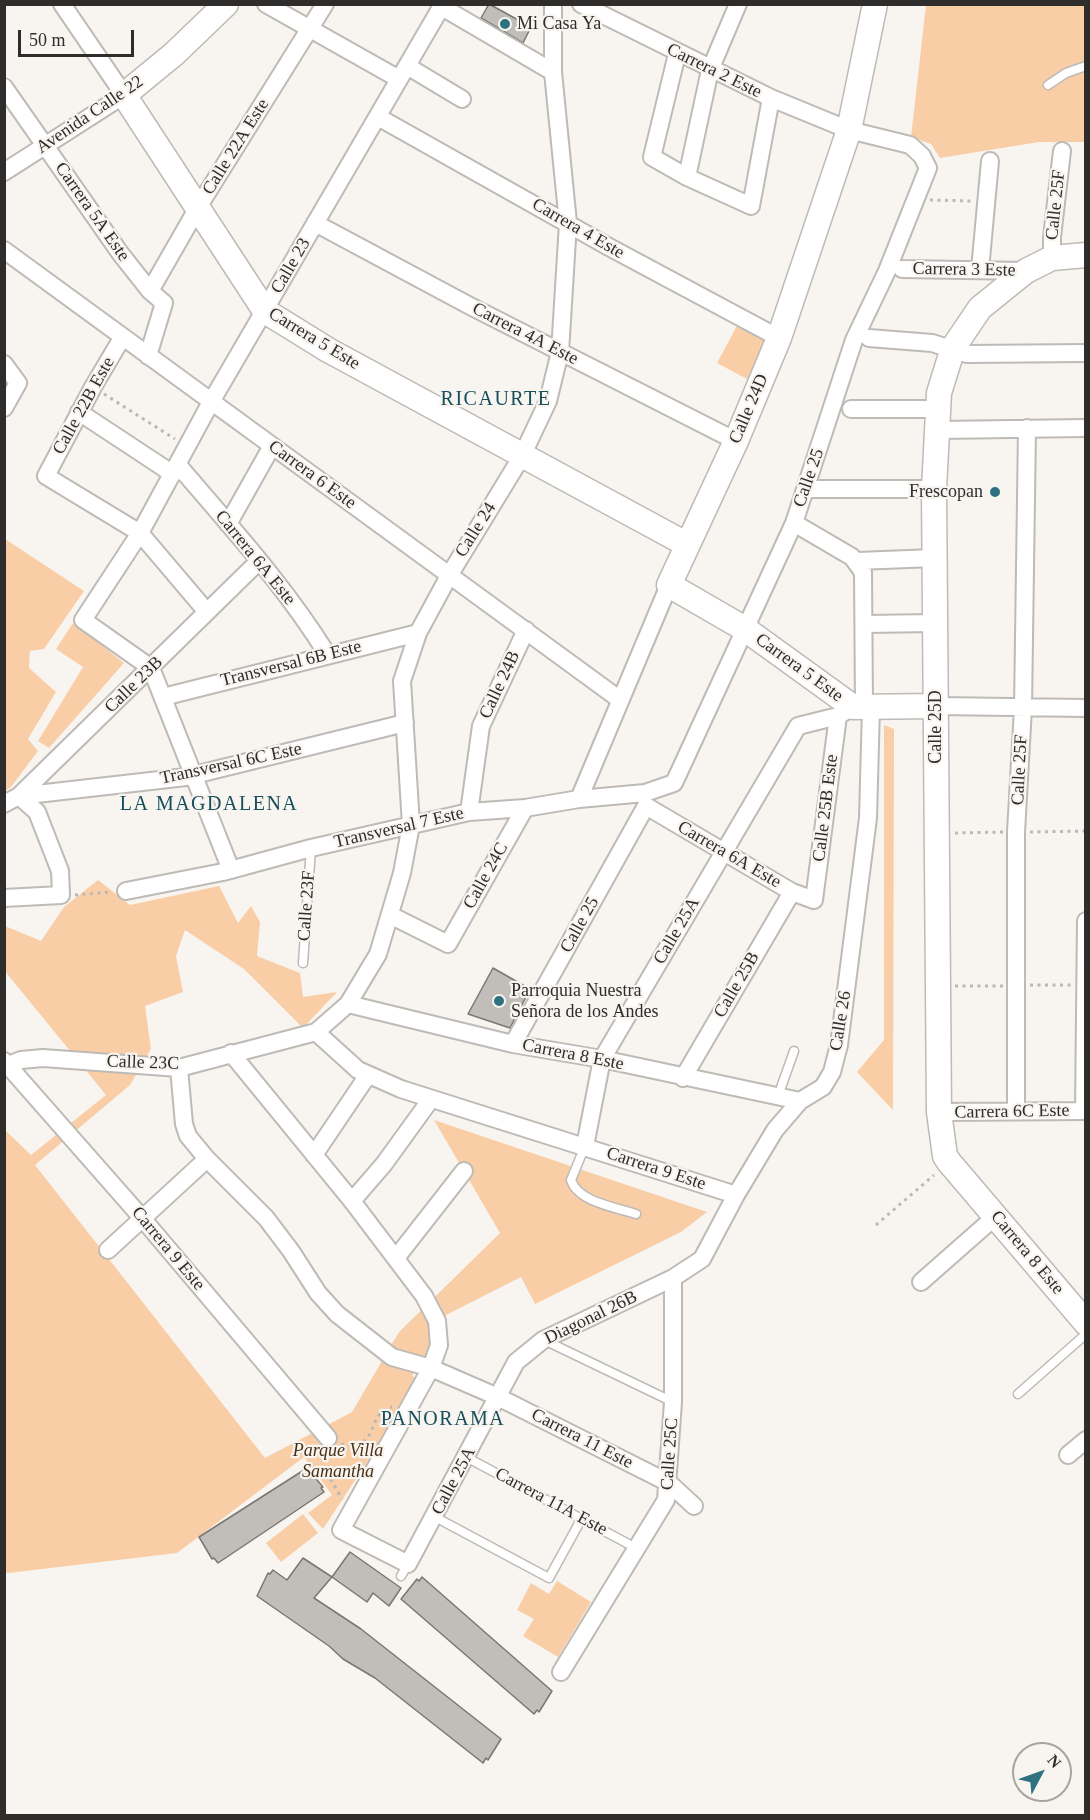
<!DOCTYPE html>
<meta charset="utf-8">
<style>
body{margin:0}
#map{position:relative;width:1090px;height:1820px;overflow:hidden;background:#f8f4f0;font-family:"Times New Roman",serif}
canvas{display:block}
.frame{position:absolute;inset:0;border:6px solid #2f2d2c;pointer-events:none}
.north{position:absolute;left:1012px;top:1742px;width:60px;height:60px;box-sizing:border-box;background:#f8f4f0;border:2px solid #a8a4a2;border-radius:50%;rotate:49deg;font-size:16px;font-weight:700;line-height:24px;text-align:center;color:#2f2d2c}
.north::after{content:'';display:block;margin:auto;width:21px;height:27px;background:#2e7281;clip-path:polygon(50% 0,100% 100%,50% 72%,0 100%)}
.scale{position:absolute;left:18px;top:30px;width:116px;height:27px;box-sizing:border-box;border:3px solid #2f2d2c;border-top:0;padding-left:8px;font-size:18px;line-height:21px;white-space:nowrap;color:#2f2d2c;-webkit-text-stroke:4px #f8f4f0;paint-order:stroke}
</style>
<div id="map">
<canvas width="1090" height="1820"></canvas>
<div class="frame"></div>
<div class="north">N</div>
<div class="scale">50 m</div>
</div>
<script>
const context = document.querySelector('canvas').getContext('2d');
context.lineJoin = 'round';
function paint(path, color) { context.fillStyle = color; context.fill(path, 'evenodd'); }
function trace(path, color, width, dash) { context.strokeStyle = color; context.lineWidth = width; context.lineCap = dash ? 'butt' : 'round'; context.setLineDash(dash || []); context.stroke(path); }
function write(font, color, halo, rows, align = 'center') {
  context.font = font + ' "Times New Roman",serif'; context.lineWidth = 4.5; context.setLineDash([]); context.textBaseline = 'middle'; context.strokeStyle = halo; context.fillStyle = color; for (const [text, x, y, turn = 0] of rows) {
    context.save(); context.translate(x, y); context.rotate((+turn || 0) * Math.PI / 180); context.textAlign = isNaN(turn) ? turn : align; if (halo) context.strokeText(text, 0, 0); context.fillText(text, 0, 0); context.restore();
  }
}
paint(new Path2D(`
 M926,5H1085V142H1039L940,158L931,144L911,137Z
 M738,324L768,340L747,379L717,363Z
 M5,539L84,591L44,649L30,651L29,668L56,692L28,739L38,751L11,787L5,791Z
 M73,623L124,663L49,748L38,741L83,667L56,649Z
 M884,725L894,729L893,1110L857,1072L884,1040Z
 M98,880L130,905L219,886L238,923L251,906L260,922L257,956L300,973L303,997L337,992L303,1028L244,969L185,930L176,956L183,992L145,1006L151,1049L130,1085L35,1165L265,1458L352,1412L399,1332L500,1233L434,1120L707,1212L681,1232L535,1304L521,1277L446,1315L443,1352L412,1375L419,1383L323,1529L308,1513L332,1495L304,1457L177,1553L8,1573L4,1572V1129L31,1155L106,1095L4,970L5,926L41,941L64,907Z
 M303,1514L318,1533L281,1562L266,1543Z
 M557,1581L591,1602L558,1657L523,1636L534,1619L517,1610L531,1583L549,1594Z`), '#f9cea6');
const building = new Path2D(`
 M489,4L531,27L523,43L481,18Z
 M493,968L530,989L510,1028L468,1014Z
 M307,1468L323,1487L321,1488L324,1492L218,1563L214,1558L212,1559L199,1537Z
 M350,1552L401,1588L389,1606L373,1593L367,1602L332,1577Z
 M303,1558L332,1577L314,1598L361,1629L501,1739L488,1760L486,1758L483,1763L375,1678L343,1659L329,1646L257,1596L268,1573L270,1574L273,1570L287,1580Z
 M422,1577L552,1691L539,1712L537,1710L534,1714L401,1599L417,1579L419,1581Z`);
paint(building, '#c1bdb9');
trace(building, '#7a7773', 1.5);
const lane = new Path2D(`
 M1048,85L1066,73L1086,66
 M303,963L311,848
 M778,1096L794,1051
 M585,1146L571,1180C578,1202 615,1207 636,1214
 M544,1340L673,1402
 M1018,1394L1086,1334
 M466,1457L636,1548
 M435,1517L549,1578L582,1518
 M401,1576L408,1564`);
const street = new Path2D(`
 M266,4L399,79
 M442,7L553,72
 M677,54L652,157L687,177L751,206L771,98
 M407,66L462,99
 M4,87L120,253L150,291L164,303L148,356
 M378,117L609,247L779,338
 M4,172L124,95L62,4
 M687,177L710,70L738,4
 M315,223L470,306L736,441
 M4,250L619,699
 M1052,258V237L1062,151
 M902,269L1026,271
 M980,270L990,161
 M150,291L197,209L325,4
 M122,338L93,387L46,476L140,533L207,612
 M869,338L932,343L967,354L1086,353
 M4,364L18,383L4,408
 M851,409H938
 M79,412L173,474
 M937,430L1086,428
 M178,465C230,526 285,586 327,654
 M806,489H934
 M794,523L852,557L863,572L864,707
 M228,524L272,446
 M857,561L935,558
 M865,624L935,623
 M163,697L418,633
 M936,706L1086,708
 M19,796L186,777L405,723
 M579,799L669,585
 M4,804L19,796L259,561
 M646,806L792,892L814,900L838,716
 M469,812L481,726L526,630
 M231,870L151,668L83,620L140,533L211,402L443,4
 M126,891L223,872L311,848L469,812L525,808L579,799L645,793L674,783L794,523L854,340L887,271L928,168L922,156L910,145L849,130L771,98L581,4
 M4,898L61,895L60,871L37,812L19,796
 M392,916L448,944L525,808
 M348,1004L513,1044L602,1059L800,1101
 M316,1032L358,1070L401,1089L736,1195
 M513,1044L646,806
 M231,1053L352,1201L424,1296L437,1321L439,1345L431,1368L341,1530L408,1564L516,1362L543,1340L673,1278L702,1259L736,1195L775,1130L800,1101L823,1087L832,1072L839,1045L868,818L871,707
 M4,1061L142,1218L328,1438
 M4,1067L21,1060L43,1058L179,1068L316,1032L348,1004L378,954L402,873L411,825L402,681L418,633L450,574L522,456L548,401L560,352L568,223L553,72V4
 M179,1068L184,1124L188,1136L207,1159L266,1218L291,1251L318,1293L337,1314L392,1357L431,1368L498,1397L669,1483L694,1506
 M683,1078L792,892
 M1016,1111V832L1023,708L1027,428
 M1084,1111L1086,921
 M939,1112L1086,1111
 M585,1146L602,1059L798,726L838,716L853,707
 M314,1155L368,1075
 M352,1201L384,1164L431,1099
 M108,1250L207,1159
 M396,1258L464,1171
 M921,1282L996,1216
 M1068,1455L1086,1440
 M561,1672L666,1500L673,1402V1278`);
const secondary = new Path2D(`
 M226,4L174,54L124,95L265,311L328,350L686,544
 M875,4L849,130L779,338L736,441L669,585L745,629L853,707L936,706
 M1086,255L1052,258L1026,271L980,308L953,348L939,393L934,489L939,1112L945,1156L949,1162L1086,1323`);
trace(lane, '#bebab6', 11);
trace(street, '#bebab6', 20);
trace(secondary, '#bebab6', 27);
trace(new Path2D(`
 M930,200L972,201
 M104,394L175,439
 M1030,832L1086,831
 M955,833L1003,832
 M75,895L110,892
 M1030,985H1072
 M955,986H1003
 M876,1225L934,1175
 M341,1444C383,1450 364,1413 392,1407
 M326,1452L322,1464L342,1499`), '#bbb8b5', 3, [3, 4.5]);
trace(lane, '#fff', 8);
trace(street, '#fff', 16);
trace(secondary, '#fff', 24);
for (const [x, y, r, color] of [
 [505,24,6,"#2e7281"],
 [995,492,6,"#2e7281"],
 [499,1001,6,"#2e7281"]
]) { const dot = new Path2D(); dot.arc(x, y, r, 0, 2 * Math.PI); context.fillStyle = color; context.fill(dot); trace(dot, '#f8f4f0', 2); }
write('18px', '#2f2d2c', '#f8f4f0', [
 ["Mi Casa Ya",517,24],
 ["Frescopan",983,492,"right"],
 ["Parroquia Nuestra",511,991],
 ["Señora de los Andes",511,1012]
], 'left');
write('18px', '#2f2d2c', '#f8f4f0', [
 ["Carrera 2 Este",714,71,26],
 ["Avenida Calle 22",90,115,-34],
 ["Calle 22A Este",236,147,-58],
 ["Calle 25F",1056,205,-84],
 ["Carrera 5A Este",92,212,55],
 ["Carrera 4 Este",578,229,30],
 ["Calle 23",291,266,-60],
 ["Carrera 3 Este",964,270,1],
 ["Carrera 4A Este",525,334,27],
 ["Carrera 5 Este",314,339,31],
 ["Calle 22B Este",84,406,-61],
 ["Calle 24D",749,409,-67],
 ["Carrera 6 Este",312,475,36],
 ["Calle 25",809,478,-71],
 ["Calle 24",476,530,-58],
 ["Carrera 6A Este",255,558,51],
 ["Transversal 6B Este",291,664,-14],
 ["Carrera 5 Este",799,668,36],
 ["Calle 23B",134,685,-44],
 ["Calle 24B",500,685,-65],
 ["Calle 25D",936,727,-90],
 ["Transversal 6C Este",231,764,-12],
 ["Calle 25F",1020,770,-87],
 ["Calle 25B Este",826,808,-83],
 ["Transversal 7 Este",399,828,-13],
 ["Carrera 6A Este",729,855,30],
 ["Calle 24C",486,876,-61],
 ["Calle 23F",307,906,-86],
 ["Calle 25",580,925,-61],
 ["Calle 25A",677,931,-60],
 ["Calle 25B",737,985,-60],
 ["Calle 26",841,1021,-81],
 ["Carrera 8 Este",573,1055,11],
 ["Calle 23C",143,1063,2],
 ["Carrera 6C Este",1012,1112,-1],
 ["Carrera 9 Este",656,1169,18],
 ["Carrera 9 Este",168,1249,50],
 ["Carrera 8 Este",1027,1253,50],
 ["Diagonal 26B",591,1318,-26],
 ["Carrera 11 Este",582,1439,27],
 ["Calle 25C",670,1454,-86],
 ["Calle 25A",454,1481,-62],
 ["Carrera 11A Este",551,1502,28]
]);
write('italic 18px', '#483017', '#f8f4f0', [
 ["Parque Villa",338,1451],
 ["Samantha",338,1472]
]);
context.letterSpacing = '1.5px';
write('20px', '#164f5b', '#f8f4f0', [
 ["RICAURTE",496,400],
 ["LA MAGDALENA",209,805],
 ["PANORAMA",443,1420]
]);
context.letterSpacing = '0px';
</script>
